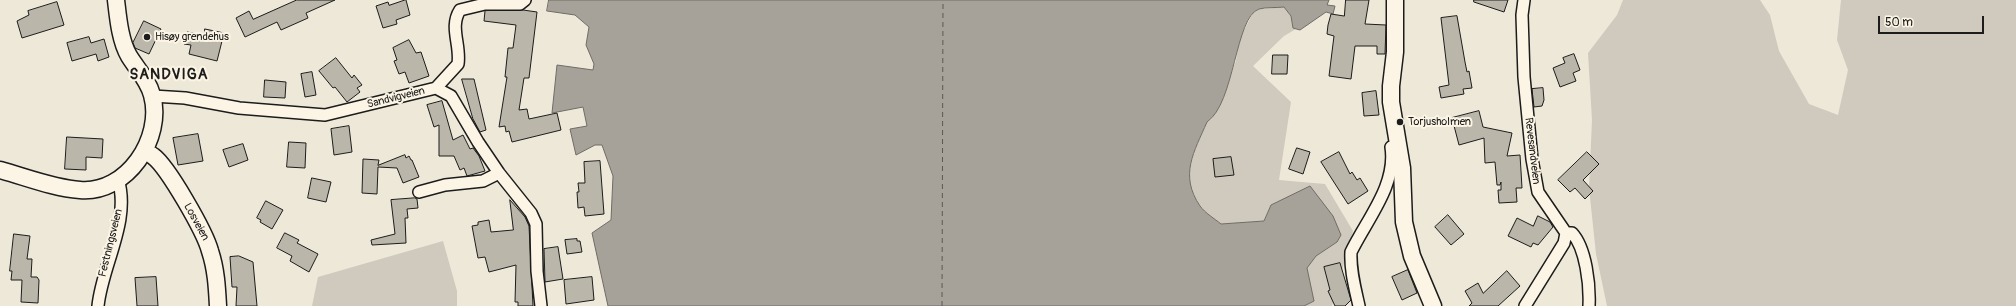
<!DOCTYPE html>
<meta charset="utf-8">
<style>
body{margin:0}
#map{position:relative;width:2016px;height:306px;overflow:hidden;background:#eee8d9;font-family:Pangolin,sans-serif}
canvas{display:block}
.scale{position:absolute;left:1878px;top:16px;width:106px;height:18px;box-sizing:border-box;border:2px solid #1c1c1c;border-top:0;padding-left:5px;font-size:12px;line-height:14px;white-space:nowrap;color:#1c1c1c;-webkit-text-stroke:3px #fcf5e5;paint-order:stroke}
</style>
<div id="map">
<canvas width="2016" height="306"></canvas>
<div class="scale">50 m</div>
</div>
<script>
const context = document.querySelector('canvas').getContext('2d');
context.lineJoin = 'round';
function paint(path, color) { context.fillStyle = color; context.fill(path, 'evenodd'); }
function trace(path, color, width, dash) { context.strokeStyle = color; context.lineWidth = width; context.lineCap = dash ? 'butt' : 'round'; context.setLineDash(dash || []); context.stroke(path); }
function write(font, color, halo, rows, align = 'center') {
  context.font = font + ' Pangolin,sans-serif'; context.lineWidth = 4; context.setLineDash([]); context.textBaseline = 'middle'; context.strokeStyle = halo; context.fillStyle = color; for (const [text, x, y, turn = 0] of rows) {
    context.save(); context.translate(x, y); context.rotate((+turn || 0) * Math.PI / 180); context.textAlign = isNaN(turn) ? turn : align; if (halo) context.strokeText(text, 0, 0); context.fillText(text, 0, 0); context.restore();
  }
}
paint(new Path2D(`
 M1623,0H1760L1770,15L1779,51L1809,104L1838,115L1848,70L1837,40L1841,0H2016V306H1607L1596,254L1589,188L1592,120L1588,53L1617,15Z
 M1284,7L1291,16L1293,28L1296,29L1284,36L1253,66L1291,102L1279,180L1325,184L1353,231L1332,306H1304L1314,301L1307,268L1316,256L1337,242L1310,187L1271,205L1264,221L1221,224C1214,219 1205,213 1200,206C1179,175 1194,152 1207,122L1212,119L1236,61L1239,40L1253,13L1259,9Z
 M443,241L457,291V306H312L318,277Z`), '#cfcabd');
const water = new Path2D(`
 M549,0H1329L1327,5L1335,6L1333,14L1326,12L1300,30L1293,28L1291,16L1284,7C1276,8 1266,7 1259,9C1235,17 1235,103 1207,122C1194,152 1179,175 1200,206C1205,213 1215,219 1221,224L1264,221L1271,205L1310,186L1333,216L1341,235L1337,242L1316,256L1307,268L1314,301L1304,306H608L592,233L611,220L613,176L602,145H595L576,155L570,129L587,126L583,107L552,113L557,65L593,70L594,64L586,45L589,27L575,15L547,11Z`);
paint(water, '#a7a299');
trace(water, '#6f6c67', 1);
trace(new Path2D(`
 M942,306L943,0`), '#5b5854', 1, [5, 4]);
const building = new Path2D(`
 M297,0H335L306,13L308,18L281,30L277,22L245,37L236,18L249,11L253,19Z
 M406,0L410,15L396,20L397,24L383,28L376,6L388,2L389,5Z
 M1346,0H1369L1365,24L1386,25L1385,54H1377V46H1355L1351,79L1329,76L1334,36L1327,34L1328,25L1331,14L1344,16Z
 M1474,0H1508L1504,12L1474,2Z
 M57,2L64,25L22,38L17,21L29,15L28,11Z
 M523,10L537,12L529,78H524L519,110L527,109L529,119L557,113L561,130L512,142L509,131L506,132L505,126L499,127L507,77H505L508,48H513L516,25L484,21L485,11Z
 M1457,16L1465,62L1467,72L1469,71L1472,88L1463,89L1464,94L1441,98L1439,87L1449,85L1441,18Z
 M144,21L161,29L149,54L135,48L133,43Z
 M205,29L224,33L217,61L189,54L191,45L184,44L187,32L204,35Z
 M89,37L91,43L104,39L109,57L98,61L96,54L72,61L67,43Z
 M409,40L416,53L421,52L429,76L409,83L405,72L399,74L394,61L397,60L393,48Z
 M1574,54L1580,70L1573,73L1576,81L1560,87L1553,68L1565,63L1563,58Z
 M1273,55H1288L1287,74H1272Z
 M336,58L352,78L354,75L362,85L357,88L360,92L347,102L335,87L333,88L319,71Z
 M312,72L316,95L305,97L301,74Z
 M462,79H474L486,130L480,132L473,119Z
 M265,80L286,82L285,98L264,97Z
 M1543,88L1544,100L1542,106L1534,107L1532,89Z
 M1376,91L1379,115L1364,116L1362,93Z
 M442,101L453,140L463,135L470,149L473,148L479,156L485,171L467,176L464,168L460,170L454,156H439V125L434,127L427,105Z
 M1479,111L1483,127L1512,133L1507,156L1520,155L1521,171L1522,188H1516L1517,202L1499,203L1498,190H1501V182L1500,185H1497L1495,162L1485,163L1484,138L1459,145L1452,118Z
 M349,126L352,152L334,155L331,129Z
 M198,134L203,161L178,165L173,138Z
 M67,137L103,139L102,158L86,157V170L65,169Z
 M289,142L306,143L305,168L287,167Z
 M243,144L248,160L229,167L223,150Z
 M1297,148L1310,152L1303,174L1289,169Z
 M1339,152L1350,174L1352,172L1357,180L1360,178L1368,191L1348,204L1321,162Z
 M1587,152L1599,164L1583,180L1593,191L1585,199L1575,188L1570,192L1558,180Z
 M405,155L406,158L409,156L411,160H412L419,177L403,183L397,168L378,167L377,194L362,193L363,159L379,160L378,165Z
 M1231,157L1234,175L1215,177L1213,159Z
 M600,161L604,214L585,216L584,207L578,208L577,192H579L578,183H585L584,162Z
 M312,178L331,182L326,202L308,198Z
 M415,198L417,199L418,208L407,209L408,218H405L406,243L372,245L371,240L395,234L391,200Z
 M510,200L525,217L529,226L533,306H518V302H515L516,265L489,272L485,257L478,258L472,226L478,225V222L489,220L491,232L513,230Z
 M266,201L283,210L272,229L260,222L261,220L257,218Z
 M1448,215L1464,234L1451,245L1435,227Z
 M1538,216L1550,222L1553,227L1538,245L1533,243L1531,247L1508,236L1517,218L1533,226Z
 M285,233L299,240L297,243L318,254L309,272L290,261L292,256L277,248Z
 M14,234L30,236L27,259H32L31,277H37L39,280L38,303L21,302L22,280H11L12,271H10Z
 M577,239V241H580L582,252L567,254L565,240Z
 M558,247L563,279L545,282L544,249Z
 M239,256L253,262L257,306H236L237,287H232L230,257Z
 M1340,263L1351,300L1345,306H1335L1328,291L1330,290L1324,267Z
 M1408,270L1417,293L1402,300L1392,277Z
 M1507,271L1520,286L1498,306H1469L1472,303L1465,291L1478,283L1483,293Z
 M156,277L158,306H137L135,278Z
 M592,277L594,300L566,304L564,280Z`);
paint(building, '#bab6aa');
trace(building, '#1c1c1c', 1);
const street = new Path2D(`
 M1524,0L1522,15L1524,77L1532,159L1538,192L1566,233L1564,243L1525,306
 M436,88L458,64C461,45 449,27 460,10L485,4H520L525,0
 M153,96L185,98L239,108L325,115L436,88L451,96L478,142L499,173L531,213L536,224L537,271L541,306
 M419,192L445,185L483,181L499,173
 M1566,233H1572C1586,248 1590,285 1589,306
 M98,306C102,265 131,221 118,179
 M1359,306C1355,288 1350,270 1351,252C1367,219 1397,185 1391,147`);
const secondary = new Path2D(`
 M1395,0V52L1391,86V102L1402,168L1404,222L1412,256L1433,306
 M145,152C147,153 151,154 153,156C168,167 205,232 210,251C216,269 217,287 218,306
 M0,170C26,177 53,188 80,190C127,194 164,138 152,95C148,80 137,69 129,56C120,41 118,17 116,0`);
trace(street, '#1c1c1c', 14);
trace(secondary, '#1c1c1c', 19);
trace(street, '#fcf5e5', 11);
trace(secondary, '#fcf5e5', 16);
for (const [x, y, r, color] of [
 [147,37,4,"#1c1c1c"],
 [1400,122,4,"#1c1c1c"]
]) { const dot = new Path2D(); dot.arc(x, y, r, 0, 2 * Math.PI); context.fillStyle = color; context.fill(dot); trace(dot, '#fcf5e5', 1.5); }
write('11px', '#1c1c1c', '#fcf5e5', [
 ["Hisøy grendehus",155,37],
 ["Torjusholmen",1408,122]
], 'left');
write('11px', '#1c1c1c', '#fcf5e5', [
 ["Sandvigveien",396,98,-14],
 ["Revesandveien",1532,151,83],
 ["Losveien",196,222,61],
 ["Festningsveien",111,243,-76]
]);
context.letterSpacing = '1px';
write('bold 15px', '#1c1c1c', '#fcf5e5', [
 ["SANDVIGA",169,75]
]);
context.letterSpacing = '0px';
</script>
